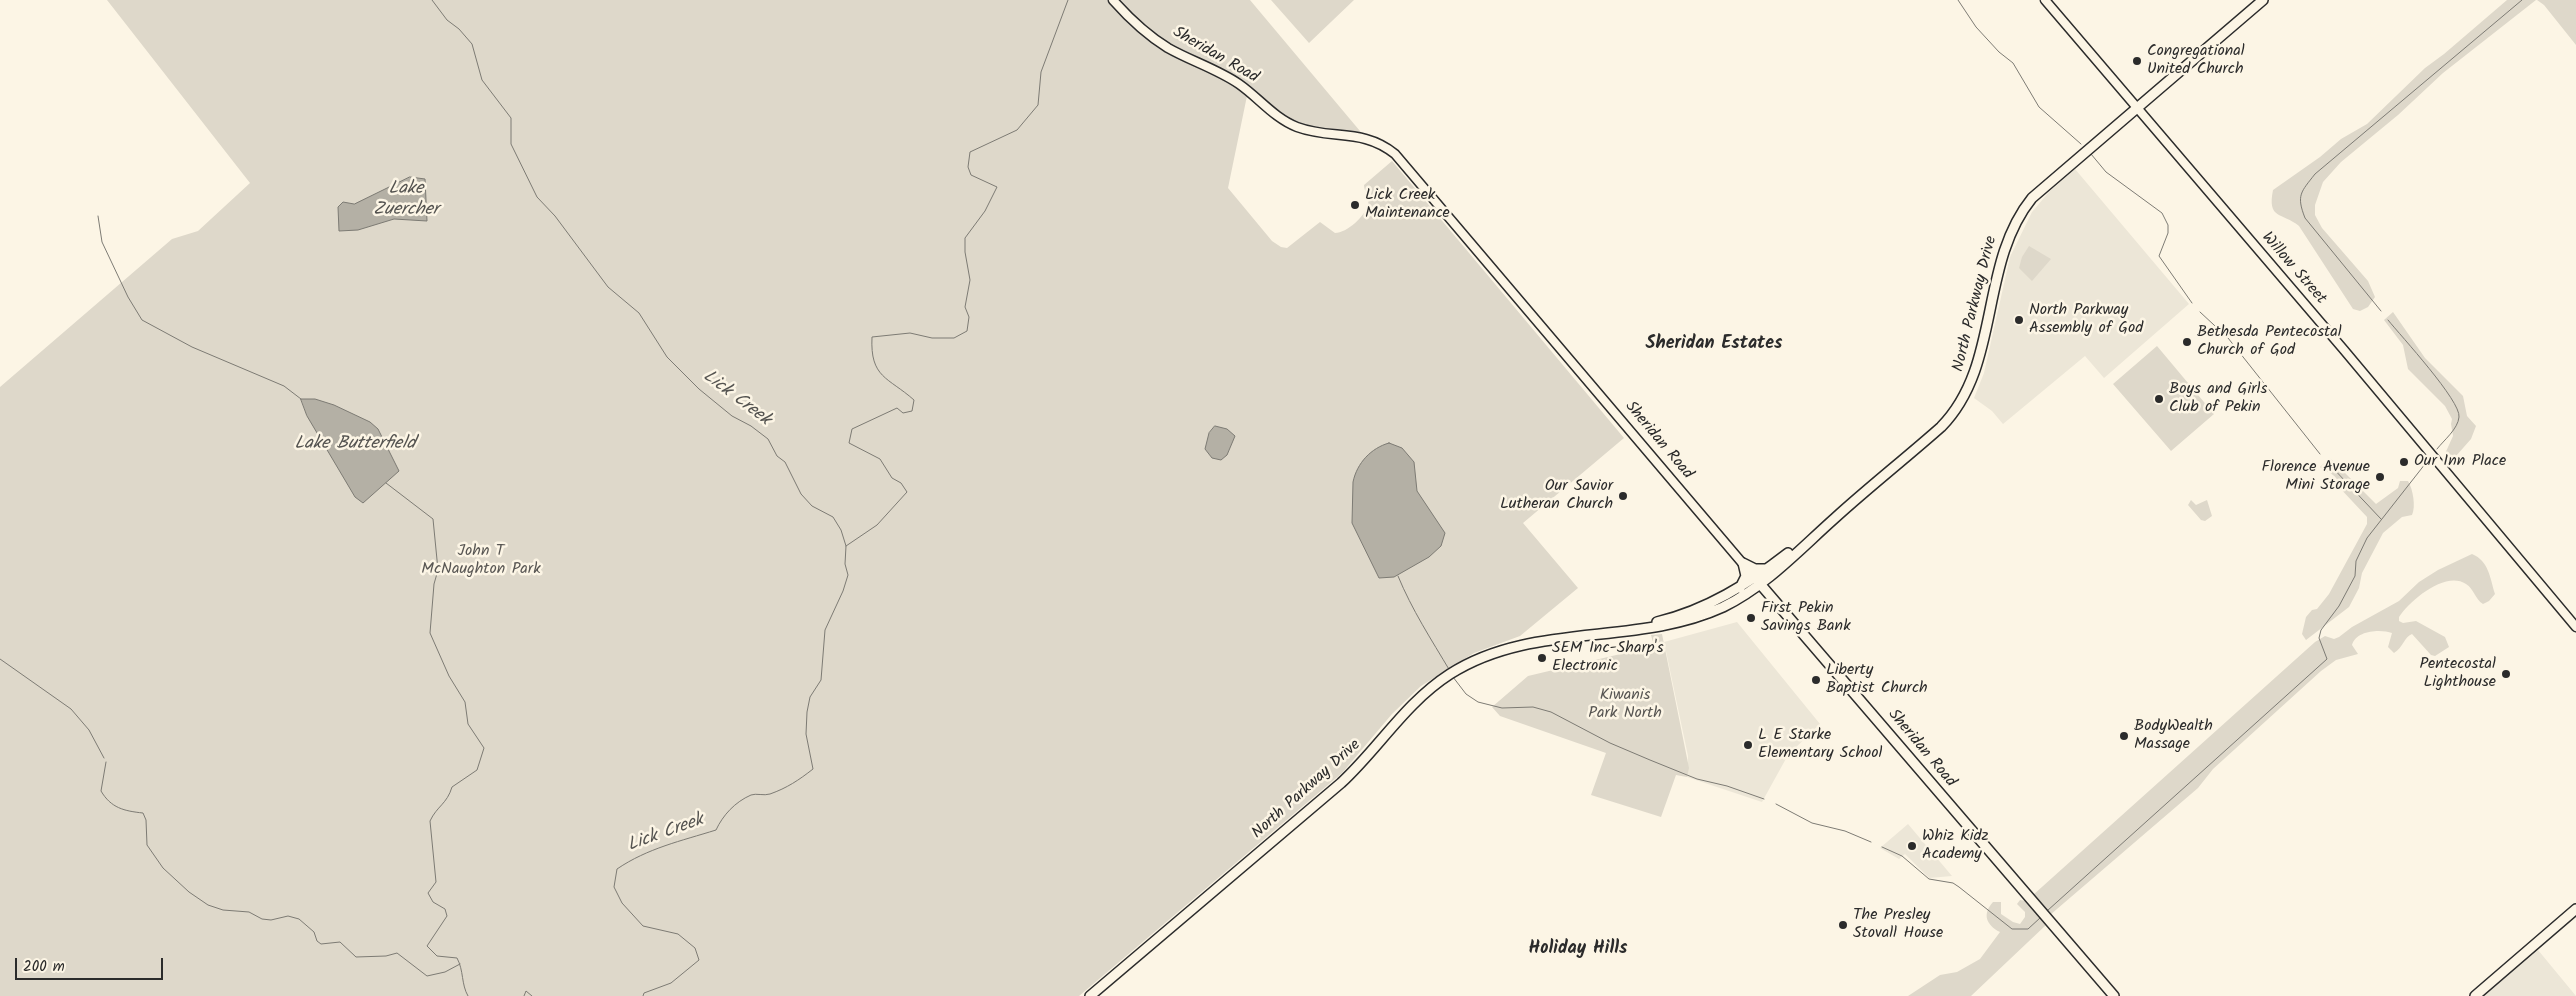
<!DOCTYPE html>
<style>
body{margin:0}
#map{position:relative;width:2576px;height:996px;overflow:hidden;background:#fcf5e5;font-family:Kalam,sans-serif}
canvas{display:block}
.scale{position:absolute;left:15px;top:958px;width:148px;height:22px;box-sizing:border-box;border:2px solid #2b2b2b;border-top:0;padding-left:6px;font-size:15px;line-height:18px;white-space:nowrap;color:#2b2b2b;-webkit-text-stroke:4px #fcf5e5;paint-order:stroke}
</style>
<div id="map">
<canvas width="2576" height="996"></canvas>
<div class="scale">200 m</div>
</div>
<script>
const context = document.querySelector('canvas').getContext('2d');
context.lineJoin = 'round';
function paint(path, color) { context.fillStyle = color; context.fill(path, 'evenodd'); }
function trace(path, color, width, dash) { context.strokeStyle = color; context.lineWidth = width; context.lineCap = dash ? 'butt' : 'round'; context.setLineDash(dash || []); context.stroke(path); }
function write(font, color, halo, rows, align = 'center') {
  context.font = font + ' Kalam,sans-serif'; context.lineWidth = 5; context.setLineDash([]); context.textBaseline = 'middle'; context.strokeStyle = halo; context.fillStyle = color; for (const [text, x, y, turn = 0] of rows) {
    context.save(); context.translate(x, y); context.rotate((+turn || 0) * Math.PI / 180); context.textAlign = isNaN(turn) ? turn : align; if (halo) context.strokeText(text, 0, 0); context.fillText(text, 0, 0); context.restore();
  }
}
paint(new Path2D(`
 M2075,169L2189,304L2104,378L2085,356L2003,424L1992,411L1974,398L1984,373L2010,257L2032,212L2049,192Z
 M1737,622L1820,724L1788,755L1762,802L1687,777L1688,756L1664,642Z
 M1908,824L1952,876L1929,878L1905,854L1899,859L1880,848Z
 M2538,950L2576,996H2484Z`), '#ece6d7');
paint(new Path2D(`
 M107,0H1250L1365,137L1300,128L1248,91L1228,188L1272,241L1281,247L1287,248L1320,222L1335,233C1347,233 1365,216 1368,205C1370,198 1364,192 1364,185L1392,161L1624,438L1523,523L1578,588L1520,636L1474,653L1421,686L1392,714L1342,773L1079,996H0V387L172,239L198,231L250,183Z
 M1271,0H1354L1309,43Z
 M2507,0H2536L2443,73L2398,115L2341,162L2323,182L2315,205V215L2322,228L2368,281L2375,297L2368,307L2360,311L2353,309L2299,226C2282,212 2267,220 2273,190L2320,157L2341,139L2367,124L2425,68L2444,54Z
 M2537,0H2576V45L2544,5Z
 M2029,246L2051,259L2032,281L2019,268L2022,257Z
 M2393,312L2425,358L2463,396L2467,416L2476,426L2471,439L2449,464L2444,456L2453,436L2451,424L2452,419L2445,406L2408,369L2403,345L2384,320Z
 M2157,346L2214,414L2171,451L2113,384Z
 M2330,458L2376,504L2398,488L2400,481H2408C2413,489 2416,507 2412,515L2402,517L2383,533L2362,573L2359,588L2349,607L2306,640L2302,634L2306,617L2312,610L2317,609L2329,594L2367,524V517L2338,486C2339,474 2327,473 2320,467Z
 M2191,500L2196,505L2207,500L2212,516L2205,521L2201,520L2188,505Z
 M2472,554C2489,561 2490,578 2495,594L2489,601L2483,604C2475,599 2474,589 2466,584C2446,570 2410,600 2399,617V621L2403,623L2416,621L2445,637L2449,647L2435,656L2431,655L2412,634C2404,637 2403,648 2394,653L2388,647L2392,633C2381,629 2356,630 2352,645L2358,654L2336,660L2321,671L2213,769L2198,788L2050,915L2033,895L2315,642L2325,636L2334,639L2339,637L2352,627L2399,601L2419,582L2438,570Z
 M1662,634L1689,768L1687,777L1676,775L1661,817L1591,795L1606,753L1500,716L1492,707L1528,676L1654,646L1651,635Z
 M2020,900L2026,901L2046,925L1971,996H1908L1940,975L1957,972L1980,959L2000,932C1986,925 1982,914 1993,902H2001V914L2013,922L2020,924L2025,917V912L2017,904Z`), '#ded8ca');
const water = new Path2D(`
 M410,177L425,179L427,221L394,219L358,230L339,231L338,207L343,202L354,204Z
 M301,399H315L334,405L370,422L378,429L399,471L363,503L355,497L307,416Z
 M1215,426L1227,429L1235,436L1227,455L1221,460L1212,458L1205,449L1209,433Z
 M1389,443L1402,448L1414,462L1417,491L1445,533L1441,546L1429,557L1394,577L1379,578L1352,523L1353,482C1357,463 1371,448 1389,443Z`);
paint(water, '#b4b0a5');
trace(water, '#7d7b74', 1);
trace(new Path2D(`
 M432,0L447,20L459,29L472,44L482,80L511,118V144L537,197L555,216L608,287L639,313L667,357L699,389L732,416L751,426L768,439L777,456L785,462L801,494L812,506L833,517L841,530L846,546L845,564L848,575L843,591L825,630L821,680L810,697L807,712L806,734L813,769C799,780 787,788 770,794C764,796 756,793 751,795C735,802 723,815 716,830C681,841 648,848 617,869L614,887L622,903L643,926L678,934L695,948L699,960L671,983L644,993L643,996
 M1958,0L1976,27L1999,52L2013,63L2039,107L2081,144
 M2091,154L2106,172L2162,213L2168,225V233L2159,256L2192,303
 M98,216L102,242L128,297L142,320L192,347L284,386L301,399
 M2381,311L2305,218C2296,195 2301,192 2315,174L2522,0
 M2200,312L2228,338L2320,454
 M2388,320C2401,336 2461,401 2459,417C2458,429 2444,440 2437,449
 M2330,465L2381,519
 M386,483L433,519L438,570L434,584L430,633L449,676L465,702L468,724L484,748L477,770L452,787C447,804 437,806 430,821L436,882L428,893L433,902L445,909L447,916L427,946L437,956L457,958C464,971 461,984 468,996
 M846,546L877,525L907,492L901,483L892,478L880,459L849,443L852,429L897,408L903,413L912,411L914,400C888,377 870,378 872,337L910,333L932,338H954L967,331L969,317L965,307L970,280L965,252V238L985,211L997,187L971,175L968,167L970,152L1017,130L1038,105L1041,72L1068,0
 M1398,576C1412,610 1431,639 1450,671
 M0,659L71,709L89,730L104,758
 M1453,677L1466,694L1478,702L1502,708L1533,707L1551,712L1610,743L1650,760L1697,779L1727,786L1764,799
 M106,762L101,791C111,808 124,811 143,813L146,820L147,845L163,868L189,892L208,905L223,910L249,912L262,919L271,920L288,916L299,919L314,932L317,941L321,944L340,942L356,957L386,956L397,953L427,976L445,972L460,964
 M1776,804L1812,823L1845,831L1871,842
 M1882,847L1902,856L1929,879L1953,883L1959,887L2012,929H2028L2040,918
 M2047,911L2327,659L2319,638L2321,630L2339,606L2355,576L2356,561L2367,538L2429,459
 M524,996L526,991L532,996`), '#7d7b74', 1);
const tertiary = new Path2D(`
 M1113,0C1129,18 1147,35 1168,48C1191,61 1217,69 1239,84C1259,98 1274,118 1297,127C1332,140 1363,128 1395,154L1755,578
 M2045,0L2344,350L2576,627`);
const secondary = new Path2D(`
 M1743,563L1755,569H1768
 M1755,578L2114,996
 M1740,588L1746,576L1743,563
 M1657,622C1707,610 1748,584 1788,553
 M1090,996L1341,783C1379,748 1405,703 1450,674C1533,621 1636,647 1723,607C1766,586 1799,550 1835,518C1869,487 1906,458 1941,427C2002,365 1978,265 2032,198L2263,0
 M2475,996L2576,909`);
trace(tertiary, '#2b2b2b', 11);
trace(secondary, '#2b2b2b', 12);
trace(tertiary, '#fcf5e5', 8);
trace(secondary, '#fcf5e5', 9);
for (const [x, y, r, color] of [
 [2137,61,5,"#2b2b2b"],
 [1355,205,5,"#2b2b2b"],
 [2019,320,5,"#2b2b2b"],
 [2187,342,5,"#2b2b2b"],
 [2159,399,5,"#2b2b2b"],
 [2404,462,5,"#2b2b2b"],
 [2380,477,5,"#2b2b2b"],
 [1623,496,5,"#2b2b2b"],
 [1751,618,5,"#2b2b2b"],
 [1542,658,5,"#2b2b2b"],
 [2506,674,5,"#2b2b2b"],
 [1816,680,5,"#2b2b2b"],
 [2124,736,5,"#2b2b2b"],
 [1748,745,5,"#2b2b2b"],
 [1912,846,5,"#2b2b2b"],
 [1843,925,5,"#2b2b2b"]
]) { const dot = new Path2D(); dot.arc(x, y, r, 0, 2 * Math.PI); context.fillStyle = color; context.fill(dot); trace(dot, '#fcf5e5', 2); }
write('16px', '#2b2b2b', '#fcf5e5', [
 ["Congregational",2147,52],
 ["United Church",2147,70],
 ["Lick Creek",1365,196],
 ["Maintenance",1365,214],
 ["North Parkway",2029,311],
 ["Assembly of God",2029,329],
 ["Bethesda Pentecostal",2197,333],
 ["Church of God",2197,351],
 ["Boys and Girls",2169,390],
 ["Club of Pekin",2169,408],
 ["Our Inn Place",2414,462],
 ["Florence Avenue",2370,468,"right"],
 ["Mini Storage",2370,486,"right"],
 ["Our Savior",1613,487,"right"],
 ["Lutheran Church",1613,505,"right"],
 ["First Pekin",1761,609],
 ["Savings Bank",1761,627],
 ["SEM Inc-Sharp's",1552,649],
 ["Electronic",1552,667],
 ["Pentecostal",2496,665,"right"],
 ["Lighthouse",2496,683,"right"],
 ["Liberty",1826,671],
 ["Baptist Church",1826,689],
 ["BodyWealth",2134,727],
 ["Massage",2134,745],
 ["L E Starke",1758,736],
 ["Elementary School",1758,754],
 ["Whiz Kidz",1922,837],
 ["Academy",1922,855],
 ["The Presley",1853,916],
 ["Stovall House",1853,934]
], 'left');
write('16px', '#2b2b2b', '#fcf5e5', [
 ["Sheridan Road",1215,56,30],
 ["Willow Street",2293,269,49],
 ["North Parkway Drive",1976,304,-76],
 ["Sheridan Road",1658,441,50],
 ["Sheridan Road",1921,749,50],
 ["North Parkway Drive",1307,790,-42]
]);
write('16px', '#585653', '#fcf5e5', [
 ["John T",481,552],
 ["McNaughton Park",481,570],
 ["Kiwanis",1625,696],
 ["Park North",1625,714]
]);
write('italic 18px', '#545350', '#fcf5e5', [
 ["Lake",406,190],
 ["Zuercher",406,211],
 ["Lick Creek",736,399,37],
 ["Lake Butterfield",355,445],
 ["Lick Creek",666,834,-20]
]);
write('bold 18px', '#2b2b2b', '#fcf5e5', [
 ["Sheridan Estates",1714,345],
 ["Holiday Hills",1578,950]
]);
</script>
